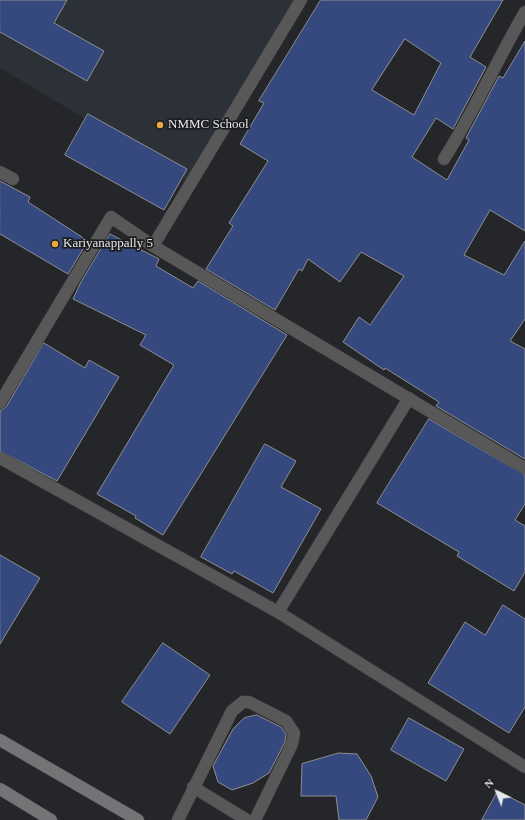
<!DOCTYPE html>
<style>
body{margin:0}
#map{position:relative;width:525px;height:820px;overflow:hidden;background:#252629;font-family:Georgia,serif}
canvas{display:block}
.north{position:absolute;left:477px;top:772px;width:40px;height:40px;-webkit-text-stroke:3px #1c1d1f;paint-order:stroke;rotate:317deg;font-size:11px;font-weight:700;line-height:16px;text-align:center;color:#e6e7e9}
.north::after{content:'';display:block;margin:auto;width:14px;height:18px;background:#e6e7e9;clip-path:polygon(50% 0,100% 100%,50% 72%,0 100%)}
</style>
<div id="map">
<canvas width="525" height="820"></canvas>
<div class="north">N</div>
</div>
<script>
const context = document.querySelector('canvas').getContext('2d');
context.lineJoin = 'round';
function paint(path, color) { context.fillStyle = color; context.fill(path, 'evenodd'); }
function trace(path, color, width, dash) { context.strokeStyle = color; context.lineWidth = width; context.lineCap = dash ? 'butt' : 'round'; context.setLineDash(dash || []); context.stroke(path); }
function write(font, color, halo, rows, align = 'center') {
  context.font = font + ' Georgia,serif'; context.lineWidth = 3.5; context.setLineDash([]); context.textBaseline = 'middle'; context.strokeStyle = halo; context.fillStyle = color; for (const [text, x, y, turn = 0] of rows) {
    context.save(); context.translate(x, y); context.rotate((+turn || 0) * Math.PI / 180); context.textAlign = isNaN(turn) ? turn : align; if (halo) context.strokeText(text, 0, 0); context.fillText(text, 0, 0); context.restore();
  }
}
paint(new Path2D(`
 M0,0H300L191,182L0,68Z`), '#2c3037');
const building = new Path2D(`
 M0,0H67L54,23L104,51L87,81L0,32Z
 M321,0H503L470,57L486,67L453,129L436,118L412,157L447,180L469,140L466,138L499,76L503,78L525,41V231L490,210L464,255L504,275L525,241V319L510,341L525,349V459L436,406L439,402L385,368L384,370L343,342L359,317L370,325L404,276L361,252L340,282L308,259L302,271L299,269L275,310L206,269L233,226L229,223L268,161L240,144L264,103L259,101ZM405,39L441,63L414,115L372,90Z
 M88,114L187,169L164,210L65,155Z
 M0,181L30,197L28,202L88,241L68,274L0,234Z
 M110,234L159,259L156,266L193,288L198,281L287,335L163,535L135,518L136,516L97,494L174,365L140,345L146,335L73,299L81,282Z
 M44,343L85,368L89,360L119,377L57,481L0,451V411L6,407Z
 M429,419L525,475V504L515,520L525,526V572L514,591L457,556L459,552L377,503Z
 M265,444L296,461L281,487L321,509L273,593L234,571L232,574L201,557Z
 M0,555L40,578L0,644Z
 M503,605L525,619V707L509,733L428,683L465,622L485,635Z
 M163,643L210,675L170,734L122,702Z
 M257,715L281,727L286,734L285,742L269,773L253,783L232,790L218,782L213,766L233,729L244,718Z
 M409,718L464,749L446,781L391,750Z
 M339,753L357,754L371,776L378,797L366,820H339L336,796H301L302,764Z
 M498,791L525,805V820H482Z`);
paint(building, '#36497e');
trace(building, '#8e8f92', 1);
const service = new Path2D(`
 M0,172L13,179`);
const minor = new Path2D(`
 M301,0L153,246L525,468
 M444,159C474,112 497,60 525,12
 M0,403L111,217L153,246
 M0,458L278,612L525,767
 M278,612L409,398
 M193,787L247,820
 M178,820L232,711L243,702H249L286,721L294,733L292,744L255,820`);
const secondary = new Path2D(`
 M0,740L138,820
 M0,789L51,820`);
trace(service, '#404144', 13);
trace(minor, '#404144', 13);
trace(secondary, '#404144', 13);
trace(service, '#585859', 12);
trace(minor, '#585859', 12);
trace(secondary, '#737476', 12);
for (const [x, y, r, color] of [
 [160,125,4,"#eea83c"],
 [55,244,4,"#eea83c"]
]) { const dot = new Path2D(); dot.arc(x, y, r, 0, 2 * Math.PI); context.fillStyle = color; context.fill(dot); trace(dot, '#1c1d1f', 1.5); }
write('13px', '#e6e7e9', '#1c1d1f', [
 ["NMMC School",168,125],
 ["Kariyanappally 5",63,244]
], 'left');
</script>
